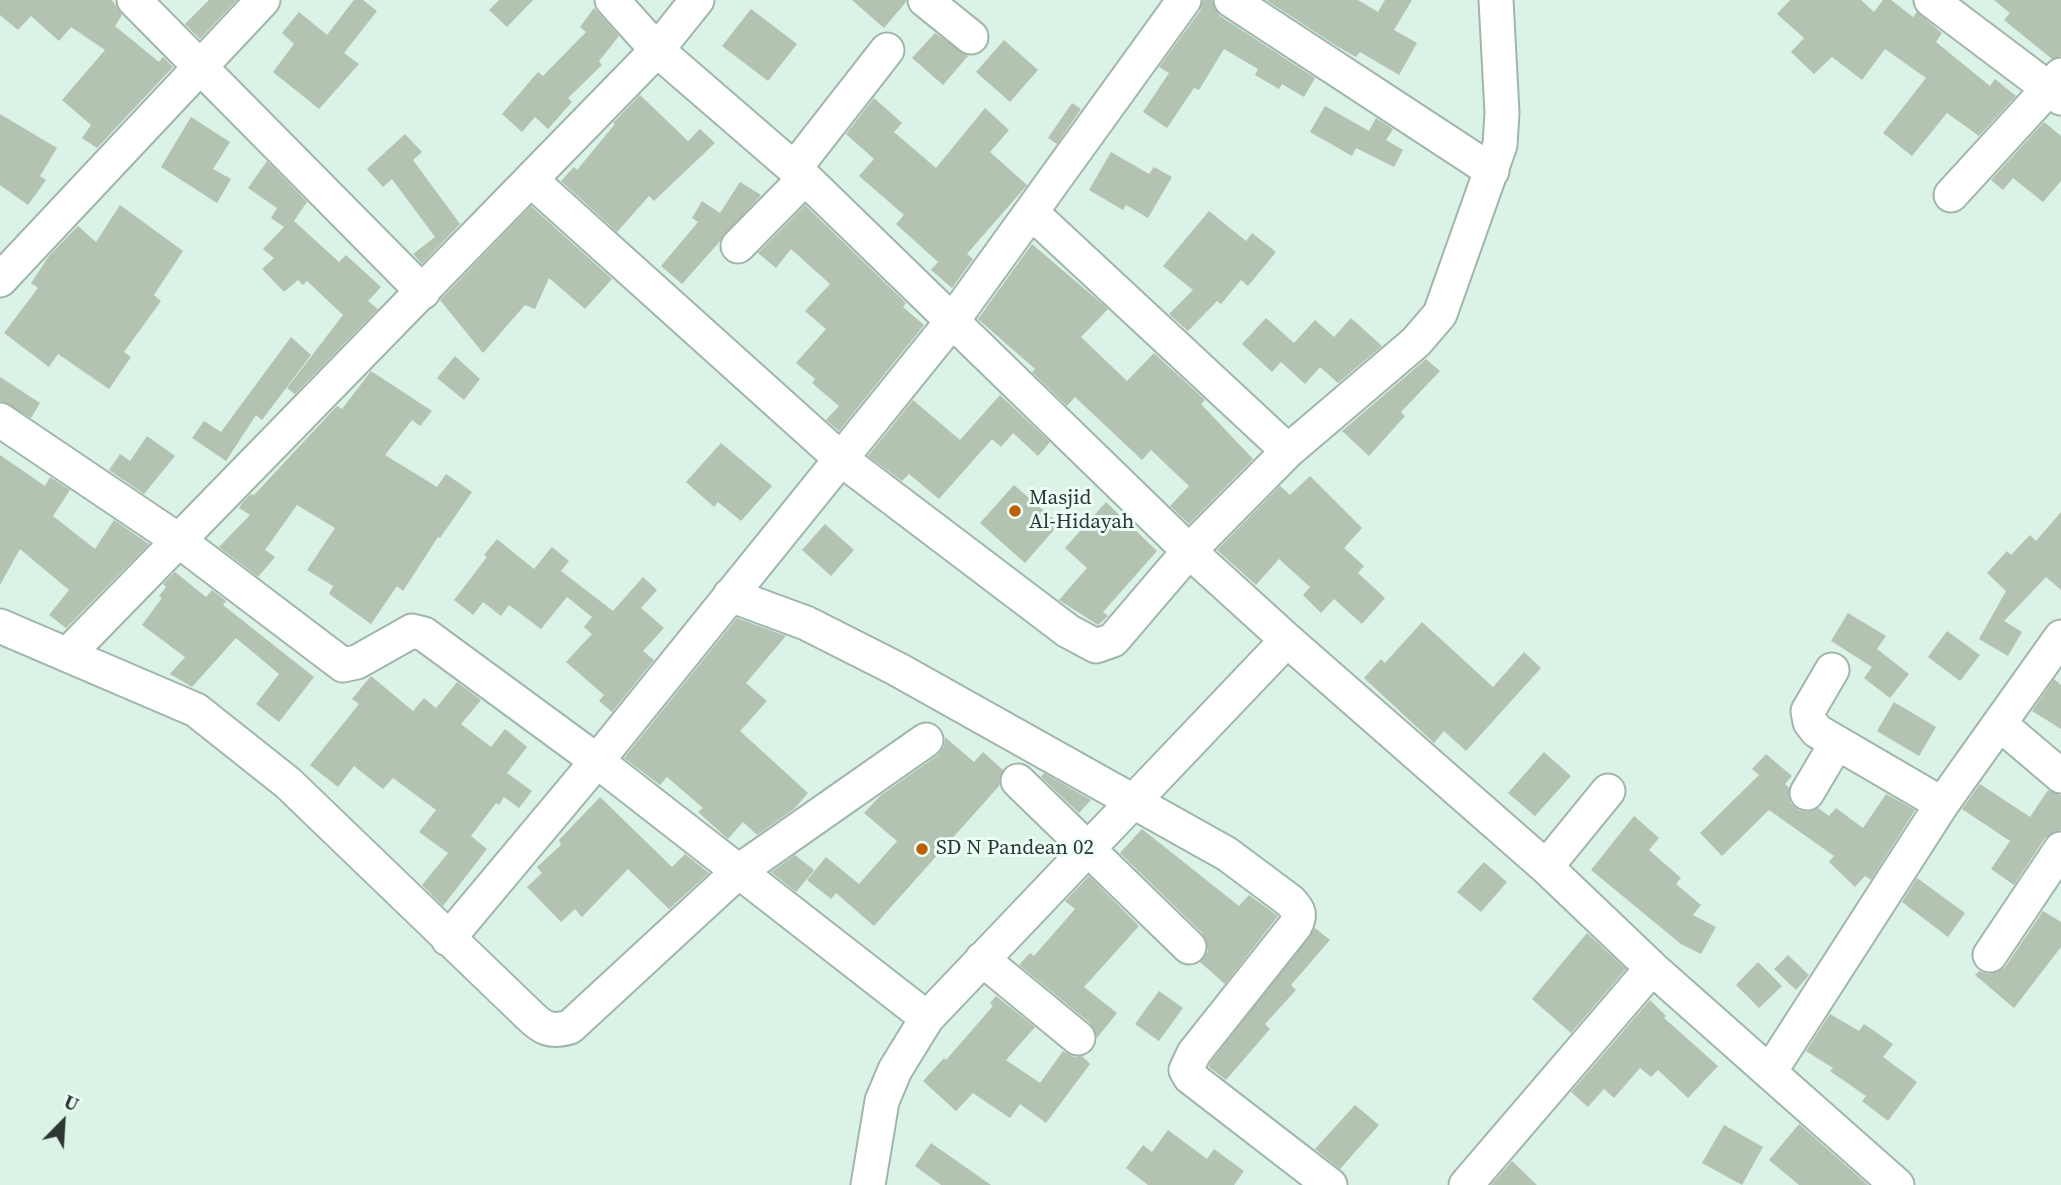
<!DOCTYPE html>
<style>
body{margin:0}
#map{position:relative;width:2061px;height:1185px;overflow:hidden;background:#dbf2e7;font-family:"Source Serif 4",serif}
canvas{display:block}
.north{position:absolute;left:28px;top:1087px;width:70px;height:70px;-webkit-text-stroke:5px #ecfef5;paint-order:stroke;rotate:24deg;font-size:19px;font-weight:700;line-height:28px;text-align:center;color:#2d3632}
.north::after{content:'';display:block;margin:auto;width:24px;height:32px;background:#2d3632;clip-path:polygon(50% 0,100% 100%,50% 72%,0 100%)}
</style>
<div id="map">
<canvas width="2061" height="1185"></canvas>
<div class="north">U</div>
</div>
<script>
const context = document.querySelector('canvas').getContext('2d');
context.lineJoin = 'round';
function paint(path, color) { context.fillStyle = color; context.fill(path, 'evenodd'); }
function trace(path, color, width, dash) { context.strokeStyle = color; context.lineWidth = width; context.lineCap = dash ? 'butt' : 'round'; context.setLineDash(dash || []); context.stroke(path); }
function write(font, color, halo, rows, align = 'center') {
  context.font = font + ' "Source Serif 4",serif'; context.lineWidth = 6; context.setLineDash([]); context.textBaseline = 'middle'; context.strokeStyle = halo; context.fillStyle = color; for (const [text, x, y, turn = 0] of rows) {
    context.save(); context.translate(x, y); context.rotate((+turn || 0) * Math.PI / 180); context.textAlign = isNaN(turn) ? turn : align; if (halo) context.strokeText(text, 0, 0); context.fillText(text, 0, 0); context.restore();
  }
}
paint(new Path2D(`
 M0,0H112L122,15L115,26L159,62L163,57L173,67L97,148L82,138L91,125L62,100L105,50L71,27L59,41L31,16L18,30L0,15Z
 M209,0H237L200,39L185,24Z
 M354,0H363L377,11L344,53L359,64L319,109L273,72L294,44L282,33L299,12L327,35Z
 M499,0H533L507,27L489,10Z
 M852,0H906V2L884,28Z
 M1203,0H1212L1220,16L1315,78L1304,97L1282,84L1279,89L1255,75L1258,69L1224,49L1199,90L1194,88L1167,128L1143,112L1169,73L1159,67L1200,11Z
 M1266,0H1358L1378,12L1385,0H1412L1394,30L1417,43L1399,75L1360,52L1356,57L1335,45Z
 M1790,0H1861L1874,12L1883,0H1891L1913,17L1917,12L1942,33L1936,42L1990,86L1995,79L2016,96L1979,136L1947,113L1912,156L1883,133L1926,78L1885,49L1862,80L1832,57L1814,74L1791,52L1804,38L1777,14Z
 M1994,0H2061V56L2052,59L2004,20L2010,13Z
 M594,8L619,36L599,61L602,65L568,98L572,102L548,129L535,117L522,132L502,114L538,72L543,76L586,32L580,27Z
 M751,9L797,44L768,81L722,46Z
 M935,33L968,56L943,85L912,58Z
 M1004,40L1038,70L1010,102L976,72Z
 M640,95L688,141L700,129L715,143L654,201L649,196L617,232L561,181L574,167L577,170L615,124L613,123Z
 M874,98L902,123L894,132L936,168L985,108L1009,130L990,152L1027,185L967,254L973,259L952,288L931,270L938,262L896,224L904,215L859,176L874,159L846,134Z
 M1072,103L1081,109L1057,144L1048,138Z
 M1325,106L1369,131L1376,118L1393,129L1386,140L1403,150L1394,167L1356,148L1352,156L1310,132Z
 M0,114L57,148L40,176L46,180L28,205L0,185Z
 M191,117L230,142L213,169L231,179L217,203L161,167Z
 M2044,122L2061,136V181L2043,202L2013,178L2003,190L1991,180Z
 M405,134L422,152L413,160L460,224L422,264L413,254L435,237L392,179L383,187L367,169Z
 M1111,152L1149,174L1154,167L1172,177L1148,218L1126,205L1123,210L1089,190Z
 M267,161L307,202L294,221L339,262L346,255L381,287L368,301L378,309L295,394L287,388L343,315L307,281L303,285L298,280L284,292L262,269L274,258L263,249L284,227L271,218L277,208L248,188Z
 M740,182L761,195L682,284L661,266L698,222L692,218L702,201L720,213Z
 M120,205L183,251L154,295L161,301L124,352L131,357L109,389L58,354L49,367L4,333L38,288L31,283L49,256L78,226L96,242Z
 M805,205L906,303L903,307L924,325L839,431L826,420L839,406L812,383L815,379L796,363L826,329L805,311L830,284L791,249L776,268L758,253Z
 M531,206L612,279L585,309L549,278L535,309L525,305L483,353L440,300Z
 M1209,211L1246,241L1252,233L1276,252L1248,286L1241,280L1221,304L1217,301L1188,331L1169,314L1193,290L1163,266Z
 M1032,244L1108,309L1081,337L1127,381L1154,353L1205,400L1201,404L1253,459L1189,524L1170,506L1189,486L1151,450L1142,460L1075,397L1067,406L1032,372L1035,369L978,319Z
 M1266,318L1294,343L1315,320L1334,337L1351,318L1382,346L1338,383L1320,367L1305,384L1281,362L1272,372L1242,344Z
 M291,337L311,355L262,420L256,415L226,461L192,438L204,421L221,432Z
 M455,356L480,379L464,400L437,378Z
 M1426,359L1440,371L1401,412L1405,416L1369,456L1342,431Z
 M371,371L432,411L420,426L412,420L385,455L437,487L446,474L472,492L440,538L438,537L403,591L397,586L371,624L329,594L333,586L307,570L335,528L297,505L265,550L275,557L258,577L219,547L250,515L239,508L243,502L251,494L254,495L337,406L342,409Z
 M0,377L40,403L31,418L0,401Z
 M1000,395L1050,442L1038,456L1013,433L1001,447L992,439L939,499L909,474L902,481L868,456L913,400L960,440Z
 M147,436L175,456L144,494L109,470L120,454L130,461Z
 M721,443L772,486L741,521L718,502L714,507L686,482Z
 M0,455L45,486L50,477L70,490L53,516L95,549L114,520L149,544L66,628L49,615L69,590L20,549L0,585Z
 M1310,476L1362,528L1344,548L1364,566L1358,573L1385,598L1362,624L1334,599L1321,613L1303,595L1310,587L1279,559L1256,585L1217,550L1280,486L1290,495Z
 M1014,485L1059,524L1025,563L980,523Z
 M1106,502L1157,551L1103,612L1108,616L1098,625L1059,600L1087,568L1065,548Z
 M2061,512V590L2046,577L2004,621L2022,632L2008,656L1979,639L2006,591L1987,573L2007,551L2011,555L2030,535L2036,541Z
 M825,524L854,550L831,576L802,550Z
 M497,539L534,569L552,547L569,561L561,571L613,611L643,577L657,590L641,608L664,628L643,651L654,660L612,712L599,701L604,695L566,662L592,634L584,627L592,617L567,597L541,629L509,605L501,616L483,602L473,615L454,600L487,557L484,555Z
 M175,572L206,597L212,590L226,601L223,605L314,677L279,722L256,704L279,674L236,638L192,687L170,674L185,657L142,625L162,598L159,596L166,587L163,584Z
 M1848,613L1886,636L1877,649L1909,674L1890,698L1864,678L1872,667L1831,641Z
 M737,618L786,636L746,683L767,701L740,731L808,793L794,809L757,835L743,822L728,839L698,812L703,808L667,777L660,785L624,758Z
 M1422,622L1493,687L1524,652L1541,668L1466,751L1444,731L1434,743L1364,678L1381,659L1385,663Z
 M1947,631L1980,655L1960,681L1928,657Z
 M371,676L413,711L424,698L436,708L457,682L481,700L461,724L491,747L505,729L527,747L507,773L532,791L519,808L504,797L499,805L496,803L471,836L487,849L443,906L422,885L448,853L419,832L436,810L393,778L383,789L354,766L338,787L310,765L359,704L352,699Z
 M2054,679L2061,685V729L2032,711Z
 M1894,702L1936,727L1919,756L1877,731Z
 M945,737L974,762L983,752L1003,770L999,786L874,926L836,893L831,899L807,880L826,857L859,884L897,841L864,813L880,796L938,755L944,747Z
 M1544,752L1571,776L1535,816L1508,793Z
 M1766,754L1792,776L1785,784L1789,788L1790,802L1798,810L1807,812L1818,808L1829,816L1836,808L1863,828L1886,794L1915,810L1871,880L1865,876L1855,887L1829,862L1834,856L1769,810L1722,856L1700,833L1759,775L1752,769Z
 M1044,773L1091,800L1079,813L1041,777Z
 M1980,784L2030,817L2048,790L2061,795V830L2045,838L2014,885L1991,869L2010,841L1962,809Z
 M600,797L672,867L685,854L709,873L669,909L628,869L582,917L575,909L561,922L527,887L542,873L537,867L561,845L559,840Z
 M1634,816L1659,838L1649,850L1681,878L1676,884L1701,905L1693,915L1716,927L1701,954L1681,944L1591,870Z
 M1142,829L1239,906L1249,895L1278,916L1225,984L1200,962L1208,951L1202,933L1120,853Z
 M795,855L814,870L796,892L771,872Z
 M1484,862L1507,882L1481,912L1457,892Z
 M1089,876L1139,926L1084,987L1117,1013L1097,1038L1090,1023L1019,965L1030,953L1034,956L1075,909L1065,901Z
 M1917,878L1965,913L1948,937L1902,902Z
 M2043,911L2061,922V947L2014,1008L1975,975L1979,971L1988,974L1998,972L2006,966Z
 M1315,928L1330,940L1291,985L1296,990L1265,1024L1270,1029L1226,1080L1209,1067L1210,1063Z
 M1587,933L1626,969L1571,1033L1532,999Z
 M1788,955L1809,975L1796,990L1774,969Z
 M1758,962L1782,986L1759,1008L1736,985Z
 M1159,991L1183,1008L1159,1041L1135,1024Z
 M996,996L1035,1027L1006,1060L1040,1083L1063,1051L1074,1057L1082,1056L1090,1064L1046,1123L1020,1104L1010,1118L973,1093L956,1111L923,1081L944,1058L946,1060L993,1006L990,1003Z
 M1650,1000L1666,1016L1664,1018L1718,1066L1688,1098L1658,1070L1651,1077L1640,1068L1614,1098L1604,1089L1588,1107L1571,1092Z
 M1830,1014L1859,1031L1864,1024L1893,1044L1883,1057L1917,1082L1888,1121L1862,1101L1866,1096L1830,1071L1833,1068L1806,1051Z
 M1355,1105L1379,1125L1340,1169L1315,1149Z
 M1799,1124L1868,1185H1799L1769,1160Z
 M1724,1125L1763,1147L1742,1185L1702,1163Z
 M1168,1130L1207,1159L1214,1149L1244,1171L1234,1185H1148L1126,1168L1143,1145L1152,1152Z
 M931,1143L991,1185H941L915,1166Z
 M1512,1161L1537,1185H1491Z`), '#b3c2b1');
const minor = new Path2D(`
 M134,0L423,292
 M612,0L657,50L805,178L1189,551L1287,640L1546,867L1652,968L1897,1185
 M925,0L971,37
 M1231,0L1492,171
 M1931,0L2061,98
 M794,169L887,50
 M531,180L841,459L1068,631L1096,646L1113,640L1189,551L1288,451L1416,342L1440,314L1500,145L1502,113L1496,0
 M1951,195L2061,75
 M1031,212L1288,451
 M738,246L805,178
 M0,280L263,0
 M0,420L178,540L343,665L357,662L412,631L424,634L597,761L927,1018
 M730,595L806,623L897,669L1227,854L1290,901C1299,910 1301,915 1295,926L1194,1053L1186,1070L1190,1077L1330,1185
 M0,626L196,710L288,783L528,1014C542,1028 550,1033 570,1027L739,871L926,740
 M68,654L657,50L697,0
 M1832,670L1808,711L1810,722L1817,731L1942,804
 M2001,725L2061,776
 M1018,781L1189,947
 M1807,793L1836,744
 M1546,867L1608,791
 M448,939L597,761L953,320L1184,0
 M1990,955L2061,849
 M982,959L1078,1038
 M1771,1070L1942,804L2061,637
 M868,1185L882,1101L895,1070L927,1018L1287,640
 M1466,1185L1652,968`);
trace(minor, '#a0b6ab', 37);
trace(minor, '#fff', 33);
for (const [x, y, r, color] of [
 [1015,511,7,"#bb6004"],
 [922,849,7,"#bb6004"]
]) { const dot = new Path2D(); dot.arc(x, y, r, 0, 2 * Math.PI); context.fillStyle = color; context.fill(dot); trace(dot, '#ecfef5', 2.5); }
write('21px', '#2d3632', '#ecfef5', [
 ["Masjid",1029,499],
 ["Al-Hidayah",1029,523],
 ["SD N Pandean 02",936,849]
], 'left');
</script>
